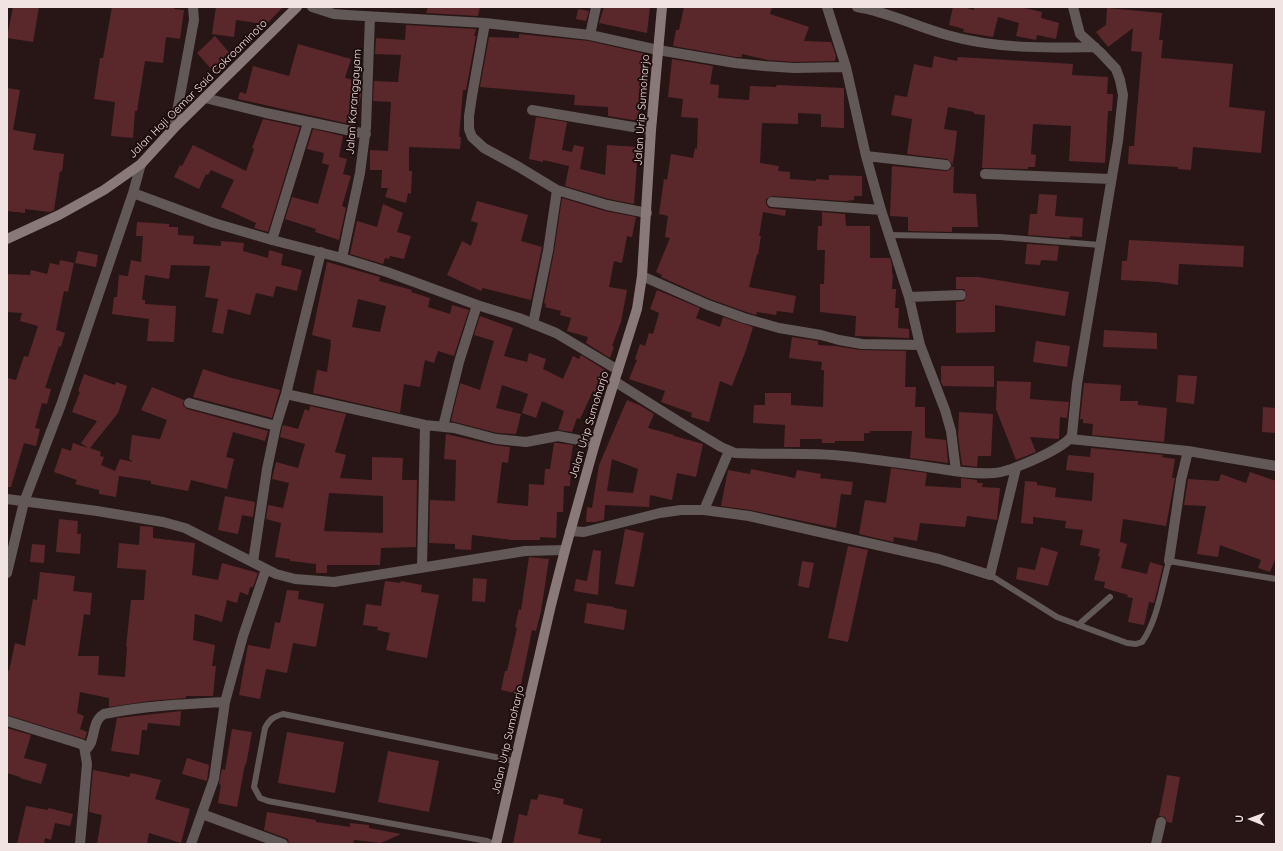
<!DOCTYPE html>
<style>
body{margin:0}
#map{position:relative;width:1283px;height:851px;overflow:hidden;background:#281616;font-family:Quicksand,sans-serif}
canvas{display:block}
.frame{position:absolute;inset:0;border:8px solid #f0e3e2;pointer-events:none}
.north{position:absolute;left:1231px;top:799px;width:40px;height:40px;-webkit-text-stroke:3px #1e0d0d;paint-order:stroke;rotate:271deg;font-size:11px;font-weight:700;line-height:16px;text-align:center;color:#f0e3e2}
.north::after{content:'';display:block;margin:auto;width:14px;height:18px;background:#f0e3e2;clip-path:polygon(50% 0,100% 100%,50% 72%,0 100%)}
</style>
<div id="map">
<canvas width="1283" height="851"></canvas>
<div class="frame"></div>
<div class="north">U</div>
</div>
<script>
const context = document.querySelector('canvas').getContext('2d');
context.lineJoin = 'round';
function paint(path, color) { context.fillStyle = color; context.fill(path, 'evenodd'); }
function trace(path, color, width, dash) { context.strokeStyle = color; context.lineWidth = width; context.lineCap = dash ? 'butt' : 'round'; context.setLineDash(dash || []); context.stroke(path); }
function write(font, color, halo, rows, align = 'center') {
  context.font = font + ' Quicksand,sans-serif'; context.lineWidth = 4; context.setLineDash([]); context.textBaseline = 'middle'; context.strokeStyle = halo; context.fillStyle = color; for (const [text, x, y, turn = 0] of rows) {
    context.save(); context.translate(x, y); context.rotate((+turn || 0) * Math.PI / 180); context.textAlign = isNaN(turn) ? turn : align; if (halo) context.strokeText(text, 0, 0); context.fillText(text, 0, 0); context.restore();
  }
}
paint(new Path2D(`
 M13,7H39L33,42L7,38Z
 M112,7H175L174,9L184,10L180,39L166,37L163,63L145,61L137,111H135L133,138L111,136L115,102L94,99L100,58H103Z
 M216,7H283L262,29L256,23L236,20L234,37L212,34Z
 M428,7H480L478,16L426,13Z
 M604,7H650L647,33L599,23Z
 M684,7H772L770,14L809,27L804,41L831,42L836,56L835,61L794,62L768,60L742,54V57H736L673,46L676,30H679Z
 M953,7H963L974,10V7H1019L1042,12L1041,18L1059,23L1056,39L1037,35L1036,40L1016,36L1019,23L998,17L993,37L963,32L964,29L949,25Z
 M1107,8L1162,13L1159,40H1163L1161,58L1233,64L1229,107L1265,111L1261,153L1193,147L1191,170L1178,169V167L1128,164L1129,146H1134L1142,52L1131,51L1133,28L1108,47L1096,32L1106,25Z
 M578,9L589,11L586,21L576,19Z
 M406,25L476,29L474,36H476L466,90H463L459,137H461L460,149L409,147V171H412L411,194L408,193L406,203L385,197L388,188H381L382,170H370V150L388,151L391,102L373,101L374,81L398,82L401,55L375,54L376,38L405,40Z
 M519,34L589,41L646,54L642,78L639,121L608,116V107L574,105L575,95L480,87L489,37L519,38Z
 M215,36L232,56L214,72L197,53Z
 M298,44L351,59L345,78L361,82V96L354,125L238,99L240,92L246,94L253,66L289,76Z
 M934,56L957,61L958,57L1073,64L1072,75L1108,77L1107,94H1113L1112,111H1108L1105,163L1069,161L1071,126L1033,124L1031,154L1036,155L1035,167H1028V169L985,168H982L985,115L974,114V112L948,107L944,129L957,131L955,150L952,167H954L953,193L976,194L978,227H952V232L908,231V217L890,216L892,166L946,171L951,169L952,163L947,159L907,154L912,119L891,115L895,95L907,97L914,64L932,68Z
 M672,59L713,66L710,84L719,85L718,98L749,100L750,86L776,87L777,85L844,88V128L821,127V114L798,113V124L762,123L760,163L779,166L778,171L790,172V179L816,181V179L829,180V175L862,176V196H854V200L845,201L772,196L766,199V204L769,208L786,210L785,216L763,212L759,236H761L758,255L757,254L749,287L796,296L793,313L777,311L776,315L757,312L756,315L746,312L710,299L661,277L662,275L656,272L670,238L665,237L668,216L659,214L664,179L667,180L671,154L693,158L695,148L697,149L698,118L681,117L683,99L668,97Z
 M7,88L20,90L13,130L36,134L33,150L64,154L62,172L60,171L54,210L50,212L25,209V213L7,211Z
 M536,117L567,122L562,150L572,152L574,145L584,147L580,169L605,175L607,145L638,147L634,204L609,199L565,186L569,166L543,160V162L529,159Z
 M263,119L300,127L268,232L254,228L256,223L221,207L234,180L211,170L208,175L206,174L199,189L174,177L180,165L182,166L193,145L246,171L254,149L252,148Z
 M313,129L343,136L339,157L347,159L343,174L351,176L342,206L346,208L339,240L315,232L316,229L285,219L292,197L318,204L329,165L322,163L324,153L307,149Z
 M1039,194L1057,195L1055,216L1083,218L1082,237L1070,236V238L1028,235L1030,214H1037Z
 M562,198L605,211L636,217L632,237L627,236L622,263L614,261L609,287L627,290L621,322L612,346L614,347L610,358L586,343L588,337L567,331L571,318L560,315L561,311L545,307L546,304L544,303L554,252Z
 M477,201L528,215L521,241L542,247L531,300L483,288L481,291L447,275L462,241L471,246L478,223L471,221Z
 M383,204L403,213L397,232L411,236L404,259L390,256L389,259L385,258L383,264L350,254L357,221L377,227Z
 M822,212L845,214L846,226H870V258H890L892,265V274H893L892,289H896L895,308H899L898,328L909,329V338L855,336L856,316L820,312V284H824L825,250H817L818,226H822Z
 M137,222L169,224V227H178V235L194,236L193,244L221,246V241L244,243L243,251L268,258L269,250L283,254L281,265L302,270L297,291L276,286L273,297L256,293L250,315L228,309L223,334L212,332L218,299L205,297L210,266L171,265L169,279L145,275L142,300H145V304L176,306L174,342L147,341L149,319L112,314L114,297H117L119,275L128,276L131,260L141,262L143,236H136Z
 M1129,240L1244,246L1243,267L1179,264L1178,285L1158,282L1121,280L1122,261H1127Z
 M1027,244L1059,246L1057,261L1041,260L1040,265L1025,264Z
 M78,251L98,255L96,267L75,263Z
 M60,260L74,263L68,292L64,291L56,330L65,333L61,347L59,346L45,388L51,389L47,404L42,403L35,428L40,429L36,446L24,443L11,487H7V378L16,380L24,356L28,357L38,326L20,321L22,313L7,312V274L30,275L31,270L47,274L50,263L59,265Z
 M327,262L380,277L379,281L412,290L411,292L430,298L428,307L450,314L452,305L469,310L454,356L438,351L434,363L425,360L420,387L404,384L400,413L313,393L317,370L327,372L331,343H330L331,340L312,335ZM358,299L386,306L380,332L352,327Z
 M956,277H979L1069,292L1065,316L995,305V332L956,333V302L964,301L967,295L964,289H956Z
 M657,290L700,308L696,318L720,327L723,317L753,327L746,350L732,386L720,381L709,422L691,417L692,413L661,402L665,391L629,379L637,360L635,359L640,344L645,346L649,333L653,334L659,313L650,309Z
 M480,316L513,328L504,356L527,362L529,353L546,359L543,369L563,379L573,356L579,359L581,355L605,370L596,393L593,391L580,419L577,418L572,432L558,430L564,411L542,401L536,418L522,413L528,394L502,385L496,408L521,414L516,434L497,433L451,421L460,383L480,390L487,365L494,341L474,335Z
 M1104,330L1157,333V349L1103,347Z
 M792,337L818,341V345L835,346L861,350L906,351L905,387H916L915,407H925V438L946,440L948,463L910,458L912,431H870V433H864V441H835V443H822V439H800V447H784L785,425L753,423L754,405H765V393H791V405L823,407L824,370H821L822,362L789,358Z
 M1036,341L1070,346L1067,367L1033,362Z
 M941,366H994V387L943,386L941,382Z
 M203,369L228,377L280,390L272,418L193,397Z
 M84,374L115,385L116,382L127,386L118,413L90,448L101,452L100,456L104,457L101,465L115,471L120,459L133,462L129,459L132,435L160,439L167,420L141,410L152,387L184,400L183,405L187,409L268,431L265,441L233,432L226,457L234,459L227,489L191,480L188,491L151,484V481L119,476L116,497L99,494V490L75,484L77,480L54,472L62,448L71,451L73,443L88,448L81,443L97,421L72,412L80,392L78,391Z
 M1178,375L1197,376L1194,404L1176,402Z
 M997,381L1031,382L1030,399L1069,402L1067,418L1060,417L1059,439L1030,437L1036,452L1016,460L996,409Z
 M1084,383L1121,385L1120,401H1138V405L1167,408L1164,442L1092,435L1093,424L1083,423V419H1080Z
 M627,400L641,406L654,414L648,428L674,435V436L703,444L696,477L677,473L672,500L650,495L649,507L605,505L604,520L595,522H586L587,507L592,508L599,465ZM612,459L638,469L633,493L607,491Z
 M310,406L346,414L335,452L346,455L340,478L372,480V457L403,458L402,480H417L416,547L381,548L380,565H327V573H316V564L290,561V559L275,557L281,523L266,519L268,505L283,508L289,483L272,479L276,462L298,468L305,444L280,437L282,428L283,425L298,429L305,409L309,411ZM329,493L383,496V533L324,531Z
 M1263,407L1276,408V433L1262,432Z
 M959,412L993,414L991,456H978L977,467L962,465L958,436Z
 M446,434L494,445L510,447L508,463L502,462L497,503L528,506L529,484L544,485L545,469H550L554,443H558L573,445L569,471H571L570,486H564L563,512H557L556,538L540,537V540H512L472,535L471,550L455,549V544L429,543L430,500L455,501L456,460L444,459Z
 M1091,448L1163,455L1162,457L1175,459L1172,478H1175L1166,526L1123,519L1120,542L1127,544L1121,568L1147,574L1150,562L1163,566L1154,603L1149,602L1144,625L1128,622L1133,598L1127,597L1128,595L1104,588L1105,582L1094,580L1100,557L1098,556L1100,549L1080,545L1083,530L1065,528L1066,521L1033,517V524L1021,523L1025,481L1037,482V485L1056,488L1055,497L1092,501L1094,473L1066,470L1068,455L1090,457Z
 M891,468L927,473L925,486L961,488V478L977,480V483H983L982,487L1000,488L997,520L967,516L965,527L920,523L917,541L894,537L893,542L859,534L865,500L886,503Z
 M751,469L795,478L797,470L821,474L820,478L853,482L851,495L841,494L836,528L750,510L721,506L728,470L750,474Z
 M1250,472L1276,481V557L1270,572L1258,568L1261,560L1220,545L1218,557L1197,554L1206,506L1184,505L1188,479L1219,481L1221,474L1246,483Z
 M225,496L255,502L253,517L242,515L238,534L218,530Z
 M59,519L78,521L77,534H81L80,554L56,552Z
 M140,526L153,527V538L195,543L192,575L218,580L222,563L258,573L253,587H250L248,595L240,592L237,603L227,600L222,622L195,614L193,640L215,645L212,666H216L213,696H186V698L149,701L109,707V698L80,692L77,713L84,716L80,729L87,732L85,739L7,715V670L9,671L15,643L25,646L33,599L37,600L40,572L75,576L73,591L92,593L90,615L84,614L78,656H99L98,675L125,677L127,647H126L131,600H144L146,570L117,568L119,543L139,545Z
 M625,529L644,533L634,587L615,584Z
 M32,544L45,545L44,563L30,562Z
 M848,546L868,550L848,642L828,638Z
 M1041,547L1058,552L1048,586L1016,579L1018,567L1035,570Z
 M593,550L601,551L598,595L574,591L576,579L587,581Z
 M529,557L549,559L541,611L536,631L532,630L519,694L501,690L505,671H507L517,628L515,627L519,609L521,610Z
 M802,561L814,563L809,588L798,586Z
 M473,578L487,579L485,602L472,601Z
 M385,581L400,583L401,581L422,585L421,592L439,595L427,658L386,650L390,633L377,630L378,627L363,625L366,604L381,606Z
 M287,590L299,591L298,599L324,604L316,647L293,643L287,673L266,669L260,699L239,695L248,645L270,649L275,622L280,623Z
 M587,603L614,607V608L627,610L624,630L584,623Z
 M181,711L180,726L148,723L147,730H142L139,755L111,751L117,718Z
 M7,728L31,735L24,758L47,764L41,784L20,778V777L7,773Z
 M232,729L252,732L246,765L245,764L237,807L218,803L221,785L219,784L222,769L225,770Z
 M287,732L344,742L335,793L278,783Z
 M388,751L439,761L429,812L378,802Z
 M187,758L209,765L207,781L182,774Z
 M93,770L129,777L131,773L161,780L155,799L190,809L181,843L149,833L147,844H97L102,815L89,812Z
 M1167,775L1180,777L1172,823L1167,822L1165,817L1159,816Z
 M539,794L564,799L563,804L583,809L578,834L601,839L600,844H513L519,814L527,816L531,799L537,800Z
 M26,806L48,810V808L73,814L70,826L55,823L51,840L45,838L44,844H17Z
 M267,812L316,820V822L350,827V823L369,825V828L401,834L381,843L354,840L353,844H289L288,839L264,830Z`), '#5a282a');
trace(new Path2D(`
 M889,235L1000,237L1100,245
 M990,575L1057,617L1127,643L1136,644L1142,642C1157,622 1162,586 1169,561L1276,579
 M1078,625L1110,597
 M494,844L487,841L268,801L260,798L254,787L265,728C270,719 273,717 283,714L515,761`), '#615857', 6);
trace(new Path2D(`
 M312,7L334,14L347,15L485,23L590,35L658,50L735,63L764,66L794,68L846,67
 M827,7L846,67L866,156L881,210L909,297L920,345L945,410L951,431L956,471
 M857,7C889,12 917,27 947,35C995,49 1046,48 1095,47
 M485,23L472,96L469,116V129L472,137L484,148L519,167L557,190L607,205L647,213
 M590,35L596,7
 M205,98L266,113L366,134
 M532,110L651,130
 M174,128L194,20L193,7
 M866,156L946,165
 M985,174L1111,179
 M133,193L214,223L272,240L342,258L387,272L477,305L519,318L556,333L618,370
 M772,202L881,210
 M272,240L308,123
 M342,258L360,173L366,127L370,17
 M642,276L708,305L744,318L779,328L821,335L839,340L862,344L920,345
 M909,297L961,295
 M533,324L548,251L557,190
 M614,381L681,423L721,447L735,453C770,455 809,452 844,456C872,459 900,463 928,467C950,470 972,475 994,473C1009,472 1067,448 1072,435L1077,384L1118,141L1123,95L1120,80L1116,69L1101,53L1080,34L1073,7
 M286,394L425,425L454,428L496,439L526,442L558,436L595,443
 M189,403L276,426
 M443,427L459,362L477,305
 M1070,439L1188,451L1276,466
 M7,499L97,511L163,522L185,528L276,574L295,579L334,582L525,551L565,550
 M704,510L729,451
 M570,531L584,532L660,513L681,510H704L749,516L939,559L990,575L1016,468
 M1169,561L1181,480L1188,451
 M253,562L267,469L276,426L286,394L321,252
 M422,568L425,425
 M7,573L24,502L61,405L133,193L141,164
 M7,721L81,744L84,746L87,764L80,844
 M85,750C97,742 90,722 104,714C144,706 185,704 225,702
 M202,814L283,844
 M191,844L214,779L225,702L243,636L266,569
 M1156,844L1161,822`), '#615857', 10);
trace(new Path2D(`
 M7,239L59,215L104,190L141,164L174,128L297,7
 M496,844L551,605L565,550L595,443L637,309L642,276L651,130L662,7`), '#897a79', 10);
write('11px', '#f0e3e2', '#1e0d0d', [
 ["Jalan Haji Oemar Said Cokroaminoto",198,89,-45],
 ["Jalan Karanggayam",354,102,-86],
 ["Jalan Urip Sumoharjo",642,110,-86],
 ["Jalan Urip Sumoharjo",589,425,-73],
 ["Jalan Urip Sumoharjo",508,740,-77]
]);
</script>
